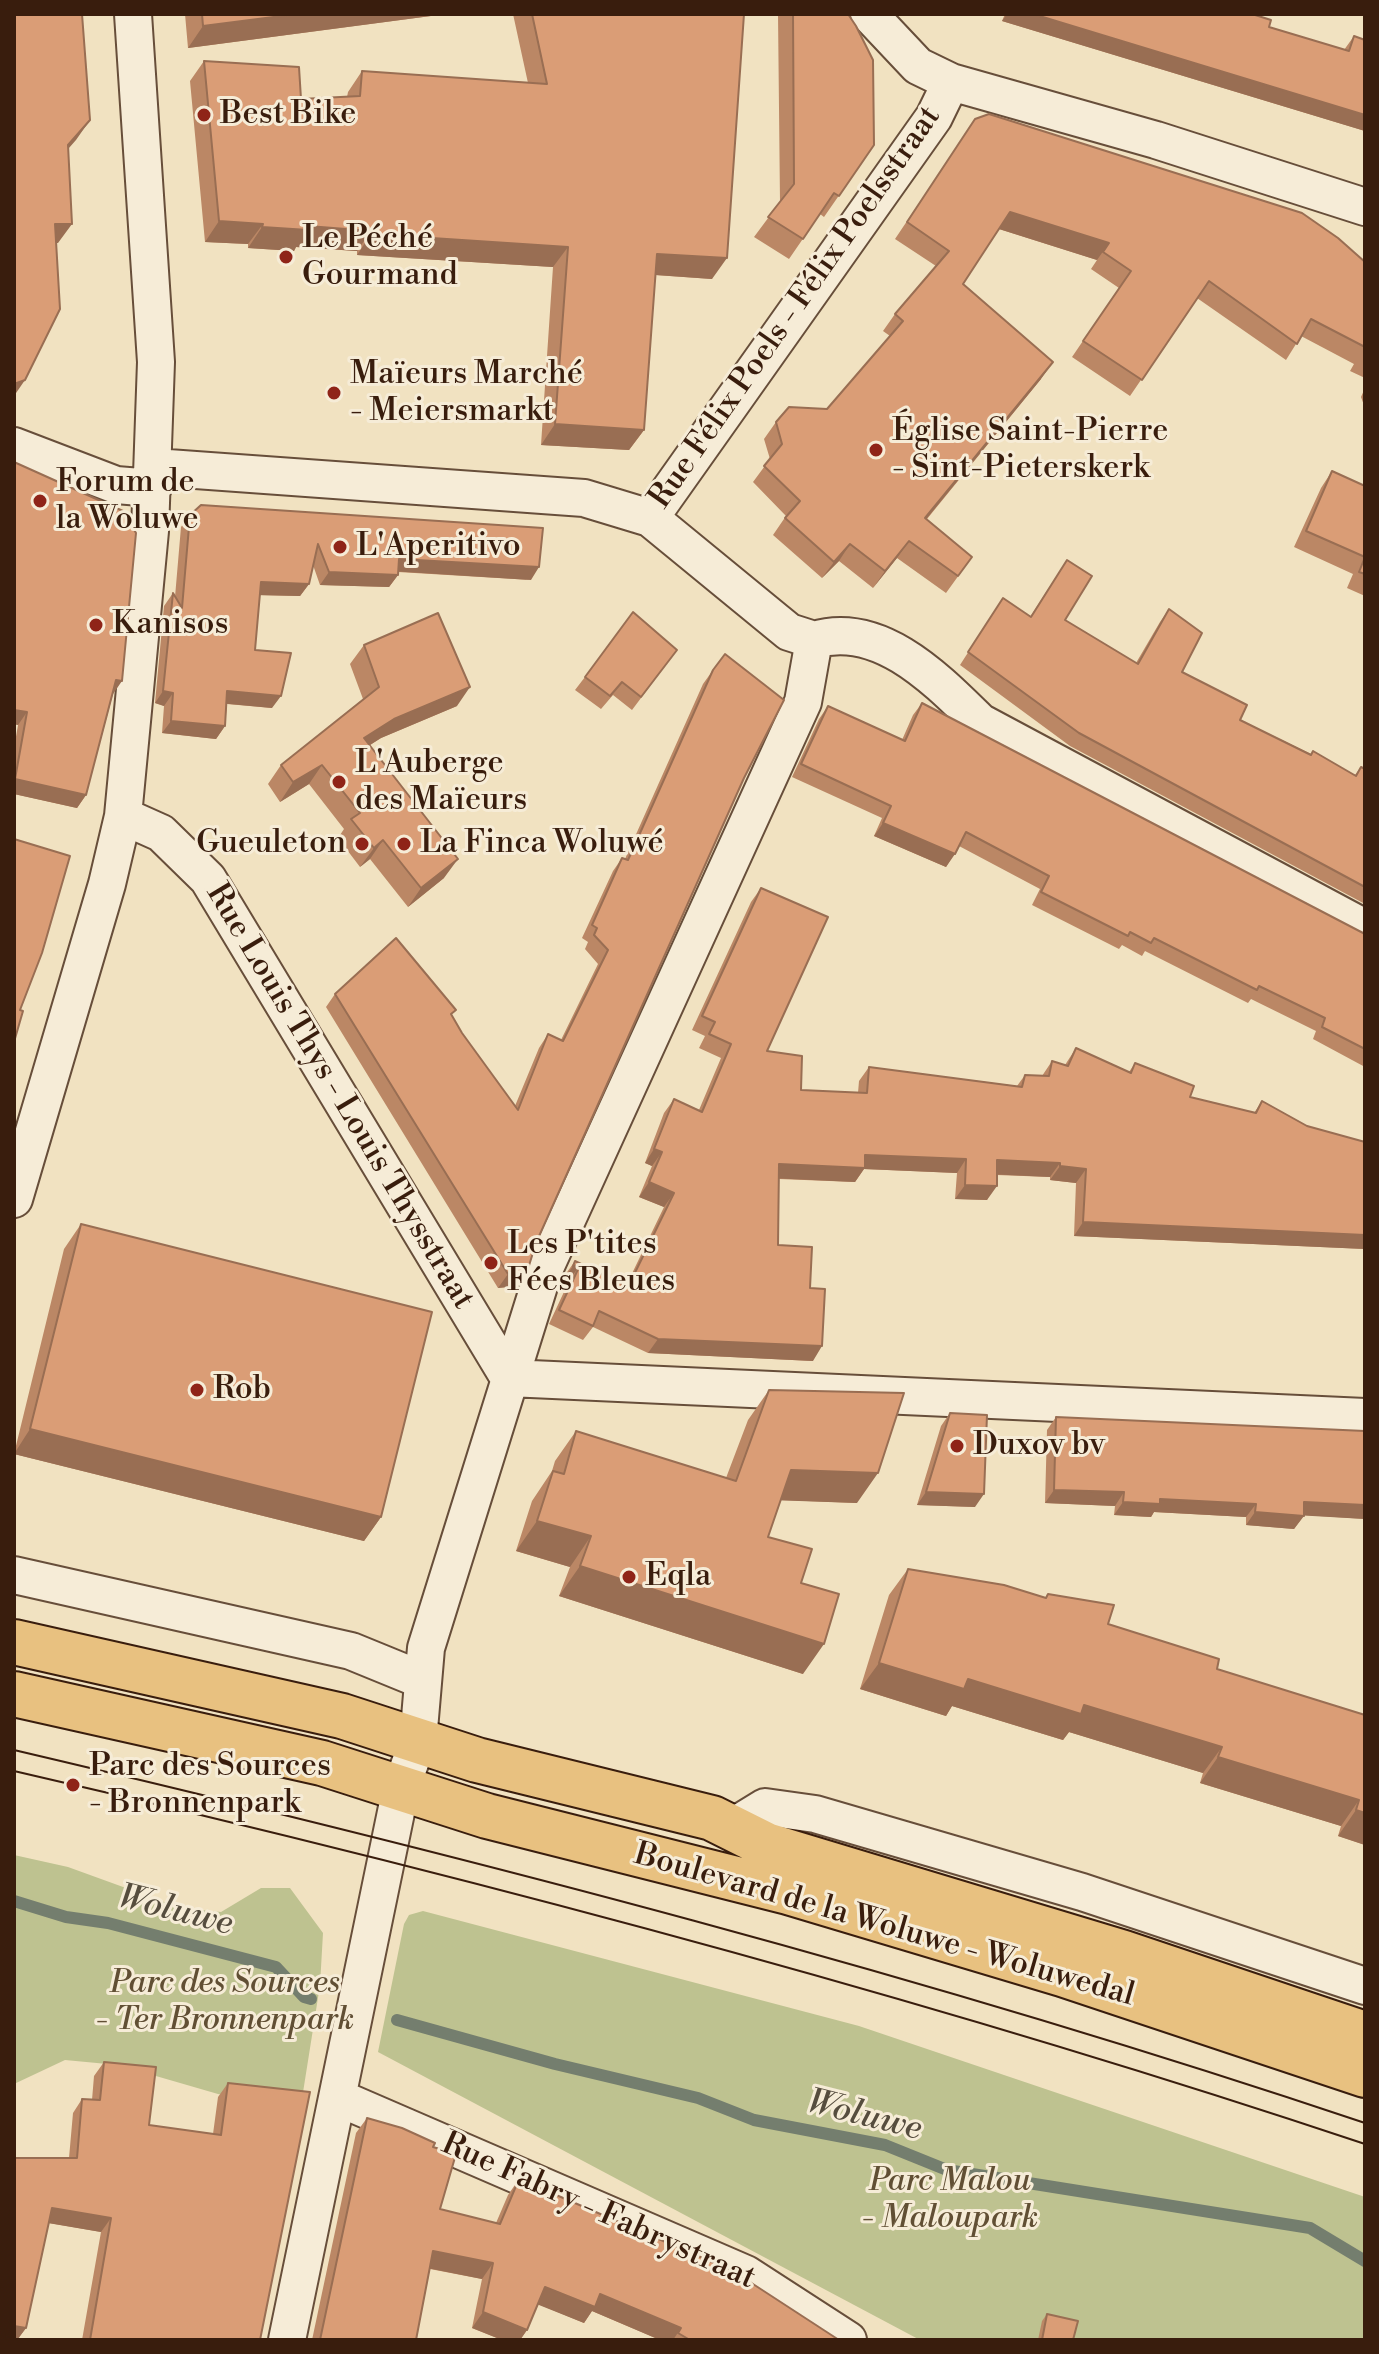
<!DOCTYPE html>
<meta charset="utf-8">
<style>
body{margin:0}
#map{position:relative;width:1379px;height:2354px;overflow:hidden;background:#f1e2c1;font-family:"Libre Bodoni",serif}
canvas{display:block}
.frame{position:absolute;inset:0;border:16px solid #391d0d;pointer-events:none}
</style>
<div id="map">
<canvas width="1379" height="2354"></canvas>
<div class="frame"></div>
</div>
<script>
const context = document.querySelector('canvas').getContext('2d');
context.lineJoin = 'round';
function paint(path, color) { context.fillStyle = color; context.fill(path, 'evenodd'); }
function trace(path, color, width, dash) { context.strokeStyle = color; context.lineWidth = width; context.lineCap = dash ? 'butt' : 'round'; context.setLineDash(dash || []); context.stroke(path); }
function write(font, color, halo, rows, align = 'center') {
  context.font = font + ' "Libre Bodoni",serif'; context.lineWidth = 6; context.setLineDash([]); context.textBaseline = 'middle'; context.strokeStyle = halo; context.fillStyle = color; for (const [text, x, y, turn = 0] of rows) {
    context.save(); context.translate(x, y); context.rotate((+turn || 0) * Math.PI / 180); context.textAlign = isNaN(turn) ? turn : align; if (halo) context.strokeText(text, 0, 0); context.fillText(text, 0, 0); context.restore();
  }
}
paint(new Path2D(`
 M14,1855L68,1867L181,1908L221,1912L261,1888H290L323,1933L320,1985L301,2105L218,2094L118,2065L65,2060L14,2084Z
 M423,1911L859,2026L1365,2197V2340H920L378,2052L404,1924L409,1915Z`), '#bec290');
trace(new Path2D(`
 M14,1901L66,1917L108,1923L276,1967L304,1997L311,1999
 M397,2020L555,2064L698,2098L754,2120L885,2145L947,2170L1310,2228L1365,2261`), '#747e6e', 12);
const street = new Path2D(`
 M869,14L918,66L951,82L1156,140L1365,207
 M14,446L116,485L153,488
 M154,467L584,498L650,518L789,632L814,640
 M650,518L934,117L951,82
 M814,640C880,620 937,680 980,722L1365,928
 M123,816L161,833L208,879L509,1378
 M14,1199L107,884L123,816L150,531L156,362L133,14
 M509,1378L1365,1417
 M14,1575L351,1651L422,1680
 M734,1826L765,1807L815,1814L1082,1892L1365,1986
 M339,2098L746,2274L848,2340
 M287,2340L401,1788L418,1741L426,1648L544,1270L803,702L814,640`);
const highway = new Path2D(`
 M14,1642L342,1716L477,1760L712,1818L766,1845L1124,1953L1365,2034
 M14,1694L322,1763L487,1816L788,1892L1062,1974L1365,2075`);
trace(street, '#674e3a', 40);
trace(highway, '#391d0d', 48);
trace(street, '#f6ecd7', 36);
trace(highway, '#e8c180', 44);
trace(new Path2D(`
 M14,1750C469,1857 922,1974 1365,2123
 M14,1771C469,1876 922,1996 1365,2144`), '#391d0d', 2);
paint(new Path2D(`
 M185,14H446L188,48Z
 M513,14H744L712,279L655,275L644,430L629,450L541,445L553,267L357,255V251L296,247L294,251L248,248V244L205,242L190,81L204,61L301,99L347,97L348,92L362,71L528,83Z
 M778,14H848L874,145L824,217L820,214L789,259L754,237L780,202Z
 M1005,14H1252L1269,27L1344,50L1354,36L1365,40V131L1002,21Z
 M964,136L1365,262V378L1350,371L1354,364L1301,336L1286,360L1197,298L1130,396L1072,357L1119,288L1091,269L1097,260L999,229L963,284L1041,379L927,519L972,557L946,593L897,558L873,588L839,561L822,578L773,535L786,516L753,482L770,459L764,439L776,422L827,409L890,336L883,331L895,314L936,266L895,239Z
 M1365,388V408L1361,397Z
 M14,462L113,694L86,795L77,808L14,794V748L18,725L14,724Z
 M1332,471L1365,486V596L1347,588L1353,574L1294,547L1321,488Z
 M190,515L531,580L398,572V575L389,587L320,585L313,565L309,584L300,596L260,595L255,650L272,708L227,704L225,726L216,739L162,733L164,706L155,703L164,606L173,593L175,597L181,527Z
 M1067,560L1065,620L1136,663L1160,622L1169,609L1182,672L1240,720L1355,775L1361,767L1365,769V904L1070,746L960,665L1003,598L1030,617Z
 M364,645L457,706L381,738L370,745L444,878L408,907L370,859L360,867L338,838L344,829L309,784L280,802L268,784L281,765L363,699L350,664Z
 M677,650L632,710L613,695L601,709L575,690L585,677Z
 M713,670L744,778L517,1286L498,1288L326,1007L335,994L452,1016L462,1033L515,1106L539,1048L548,1034L561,1040L598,964L585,949L588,942L582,938L613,871L622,858L625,859L703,684Z
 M922,703L1365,934V1067L1313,1039L1316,1031L1251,999L1248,1003L1145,951L1142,956L1122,945L1119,949L1032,905L1040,889L959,846L946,867L874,836L882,818L792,777L819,719L828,706L902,740L913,715Z
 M761,888L767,1051L801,1090L858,1093L859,1081L869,1067L1017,1086L1025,1075L1042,1076L1052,1061L1065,1065L1076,1048L1129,1072L1135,1063L1190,1097L1254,1113L1262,1101L1307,1126L1365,1142V1249L1074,1236L1076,1183L1050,1180V1177L997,1175L987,1200L955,1199L957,1173L864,1169L855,1182L779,1179L778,1245L810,1288L813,1361L648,1353L593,1327L583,1340L549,1324L570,1279L563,1280L565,1275L575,1261L626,1286L664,1207L639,1197L652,1166L645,1163L664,1113L674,1099L699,1110L721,1058L699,1048L705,1036L692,1030L751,902Z
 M81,1224L381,1517L364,1541L14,1454L64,1249Z
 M769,1390L857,1503L781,1500L768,1537L801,1583L803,1674L559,1596L570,1567L516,1551L532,1501L552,1471L555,1461L576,1431L726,1478L748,1420Z
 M950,1413L975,1507L917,1505L941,1426Z
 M1056,1417L1365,1519L1304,1515L1294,1529L1246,1525V1517L1154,1512L1151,1517L1114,1515L1115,1506L1045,1503L1047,1430Z
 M908,1569L1045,1598L1048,1594L1108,1624L1217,1669L1365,1715V1845L1338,1836L1341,1826L1200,1783L1203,1773L1069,1732L1063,1740L952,1706L946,1716L860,1689L889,1595Z
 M104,2062L156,2067L149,2125L213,2134L218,2097L228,2083L310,2092L260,2340H82L101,2232L49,2223L26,2328L17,2340H14V2158H69L73,2113L82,2099L92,2100L94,2076Z
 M367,2118L433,2147L440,2209L496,2223L508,2195L519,2179L839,2340H660L592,2311L584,2323L538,2304L527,2330L520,2340H502L472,2328L482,2279L430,2269L416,2340H312L356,2133Z
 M1047,2314L1073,2340H1038L1042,2321Z`), '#bb8765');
paint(new Path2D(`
 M297,14H446L188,48L203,26Z
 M1007,14H1033L1365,115V131L1002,21Z
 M90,120L76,140L54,165L68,145Z
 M1010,212L1109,243L1097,260L999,229Z
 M219,221L263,224L248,244L205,242Z
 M55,224H72L58,243L41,244Z
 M308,226L371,231L357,251L296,247L294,251L248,248L262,227Z
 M371,234L568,247L553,267L357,255Z
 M657,254L727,258L712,279L642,274Z
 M1053,362L1041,379L914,534L925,518Z
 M25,380L14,396V384Z
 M555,424L644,430L629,450L541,445Z
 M909,541L897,558L873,588L885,571Z
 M850,544L839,561L822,578L834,562Z
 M399,559L539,567L531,580L390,571Z
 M329,572L398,575L389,587L320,585Z
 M261,582L309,584L300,596L253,595Z
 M116,680L122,681L113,694L108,693Z
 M470,687L457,706L381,738L351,757L364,738L394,719Z
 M163,691L173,693L164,706L155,703Z
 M227,691L281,696L272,708L219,703Z
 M14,710L27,712L18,725L14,724Z
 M171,721L225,726L216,739L162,733Z
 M322,765L309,784L280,802L293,782Z
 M15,779L86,795L77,808L14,794Z
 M883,823L955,854L946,867L874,836Z
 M383,840L370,859L360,867L374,848Z
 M458,859L444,878L408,907L421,888Z
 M654,1149L662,1152L652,1166L645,1163Z
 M865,1155L966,1159L957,1173L864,1169L855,1182L769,1178L779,1164Z
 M997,1160L1060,1163L1050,1177L987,1174Z
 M1060,1166L1086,1169L1076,1183L1050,1180Z
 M649,1182L674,1193L664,1207L639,1197Z
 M965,1185L997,1186L987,1200L955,1199Z
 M1083,1222L1365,1235V1249L1074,1236Z
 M580,1265L570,1279L563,1280L573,1266Z
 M527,1272L517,1286L498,1288L508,1274Z
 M658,1339L822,1346L813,1361L648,1353Z
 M30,1429L381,1517L364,1541L14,1454Z
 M791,1470L878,1473L857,1503L770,1500Z
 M1054,1490L1124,1492L1115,1506L1045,1503Z
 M926,1492L984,1494L975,1507L917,1505Z
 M1160,1499L1256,1504L1246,1517L1154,1512L1151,1517L1114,1515L1123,1502Z
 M1304,1502L1365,1505V1519L1295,1515Z
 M1255,1512L1304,1516L1294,1529L1246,1525Z
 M537,1521L591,1536L570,1567L516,1551Z
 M580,1566L824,1644L803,1674L559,1596Z
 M879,1663L968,1679L1084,1705L1222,1747L1203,1773L1069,1732L1063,1740L952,1706L946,1716L860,1689Z
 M1218,1757L1359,1800L1341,1826L1200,1783Z
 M1356,1810L1365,1813V1845L1338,1836Z
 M52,2208L111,2218L101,2232L42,2222Z
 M433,2251L493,2263L482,2279L422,2267Z
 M545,2287L600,2294L681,2328L673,2340H660L592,2311L584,2323L534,2303Z
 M483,2312L527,2330L520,2340H502L472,2328Z
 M14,2326L26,2328L17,2340H14Z`), '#996e53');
const building = new Path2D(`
 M14,14H82L90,120L68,145L72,224H55L60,309L25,380L14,384Z
 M202,14H297L203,26Z
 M532,14H744L727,258L657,254L644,430L555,424L568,247L371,234V231L308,226V230L262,227L263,224L219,221L204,61L299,67L301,99L360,96L362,71L547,84Z
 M793,14H848L856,26L873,60L874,145L839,196L834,193L803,239L768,217L794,184Z
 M1033,14H1252L1271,20L1269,27L1349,51L1354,36L1365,40V115Z
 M989,114L1302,213L1338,238L1365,262V347L1311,319L1297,344L1209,281L1142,380L1083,341L1131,271L1103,252L1109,243L1010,212L963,284L1053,362L925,518L972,557L958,576L909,541L885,571L850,544L834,562L785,518L800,501L764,466L782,444L776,422L789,407L827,409L903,321L895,314L949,251L907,222L975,119Z
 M14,462L123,511L136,533L122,681L116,680L86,795L15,779L27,712L14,710Z
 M1332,471L1365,486V574L1359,572L1365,557L1306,531Z
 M201,505L543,528L539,567L399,559L398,575L329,572L318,544L309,584L261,582L255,650L291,653L281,696L227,691L225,726L171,721L173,693L163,691L173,593L182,608L190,515Z
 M1067,560L1092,576L1065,620L1138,664L1169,609L1202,633L1182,672L1247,705L1240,720L1311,755L1313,751L1356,776L1361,767L1365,769V887L1079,733L968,652L1003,598L1031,617Z
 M633,612L677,650L641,697L622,682L610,696L585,677Z
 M438,613L470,687L394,719L364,738L458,859L421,888L383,840L374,848L351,819L360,813L322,765L293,782L281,765L379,687L364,645Z
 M725,654L784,700L744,778L536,1243L527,1272L508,1274L335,994L396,938L456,1010L451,1014L462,1033L518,1110L548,1034L563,1041L608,950L594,935L597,928L592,925L622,858L628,860L713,670Z
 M922,703L1365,934V1049L1322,1027L1325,1018L1259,986L1257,990L1154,938L1151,943L1130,932L1128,936L1041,892L1049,876L966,832L955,854L883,823L891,806L801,764L828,706L905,741Z
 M14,839L70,856L42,953L20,1010L23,1011L14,1042Z
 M761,888L828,917L767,1051L802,1056L801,1090L867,1093L869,1067L1022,1087L1025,1075L1049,1076L1052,1061L1068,1066L1076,1048L1131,1073L1135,1063L1194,1086L1190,1097L1256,1113L1262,1101L1307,1126L1365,1142V1235L1083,1222L1086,1169L1060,1166V1163L997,1160V1186L965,1185L966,1159L865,1155V1168L779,1164L778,1245L812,1247L810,1288L825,1289L822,1346L658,1339L599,1311L593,1326L559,1310L580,1265L573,1266L575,1261L628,1287L674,1193L649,1182L662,1152L654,1149L674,1099L702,1112L731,1044L709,1034L715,1022L702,1016Z
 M81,1224L432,1312L381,1517L30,1429Z
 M769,1390L904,1393L878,1473L791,1470L768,1537L812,1549L801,1583L839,1594L824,1644L580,1566L591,1536L537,1521L553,1471L564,1474L576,1431L736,1481Z
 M950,1413L987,1415L984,1494L926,1492Z
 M1056,1417L1365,1431V1505L1304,1502V1516L1255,1512L1256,1504L1160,1499V1504L1123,1502L1124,1492L1054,1490Z
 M908,1569L1004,1585L1046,1598L1048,1594L1114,1605L1108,1624L1219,1659L1217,1669L1365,1715V1813L1356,1810L1359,1800L1218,1757L1222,1747L1084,1705L1081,1714L968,1679L964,1689L879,1663Z
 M104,2062L156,2067L149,2125L221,2135L228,2083L310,2092L260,2340H90L111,2218L52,2208L26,2328L14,2326V2158H77L82,2099L100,2100Z
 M367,2118L402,2128L435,2143L433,2147L456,2154L440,2209L500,2224L519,2179L733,2271L839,2340H690L678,2333L681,2328L600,2294L595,2307L545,2287L527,2330L483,2312L493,2263L433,2251L416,2340H320Z
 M1047,2314L1078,2321L1073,2340H1042Z`);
paint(building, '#da9d76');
trace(building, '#996e53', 2);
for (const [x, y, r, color] of [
 [204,115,8,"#8f2418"],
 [286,257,8,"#8f2418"],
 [334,393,8,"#8f2418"],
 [876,450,8,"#8f2418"],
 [40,501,8,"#8f2418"],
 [340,547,8,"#8f2418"],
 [96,625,8,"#8f2418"],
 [339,782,8,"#8f2418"],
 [362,844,8,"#8f2418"],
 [404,844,8,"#8f2418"],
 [491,1263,8,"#8f2418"],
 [197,1390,8,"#8f2418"],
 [957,1446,8,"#8f2418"],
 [629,1577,8,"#8f2418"],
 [73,1785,8,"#8f2418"]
]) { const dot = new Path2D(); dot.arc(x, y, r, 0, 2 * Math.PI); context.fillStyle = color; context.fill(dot); trace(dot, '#f6ecd7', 3); }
write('32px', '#391d0d', '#f6ecd7', [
 ["Best Bike",220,115],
 ["Le Péché",302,239],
 ["Gourmand",302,276],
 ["Maïeurs Marché",350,375],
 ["- Meiersmarkt",350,412],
 ["Église Saint-Pierre",892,432],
 ["- Sint-Pieterskerk",892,469],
 ["Forum de",56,483],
 ["la Woluwe",56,520],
 ["L'Aperitivo",356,547],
 ["Kanisos",112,625],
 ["L'Auberge",355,764],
 ["des Maïeurs",355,801],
 ["Gueuleton",346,844,"right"],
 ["La Finca Woluwé",420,844],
 ["Les P'tites",507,1245],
 ["Fées Bleues",507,1282],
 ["Rob",213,1390],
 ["Duxov bv",973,1446],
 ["Eqla",645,1577],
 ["Parc des Sources",89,1767],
 ["- Bronnenpark",89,1804]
], 'left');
write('32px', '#391d0d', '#f6ecd7', [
 ["Rue Félix Poels - Félix Poelsstraat",796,308,-55],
 ["Rue Louis Thys - Louis Thysstraat",339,1097,59],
 ["Boulevard de la Woluwe - Woluwedal",884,1926,16],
 ["Rue Fabry - Fabrystraat",598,2212,24]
]);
write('italic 32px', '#614f34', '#f6ecd7', [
 ["Parc des Sources",225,1984],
 ["- Ter Bronnenpark",225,2021],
 ["Parc Malou",950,2182],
 ["- Maloupark",950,2219]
]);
write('italic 34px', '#564d3e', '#f6ecd7', [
 ["Woluwe",175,1912,14],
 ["Woluwe",864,2117,14]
]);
</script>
